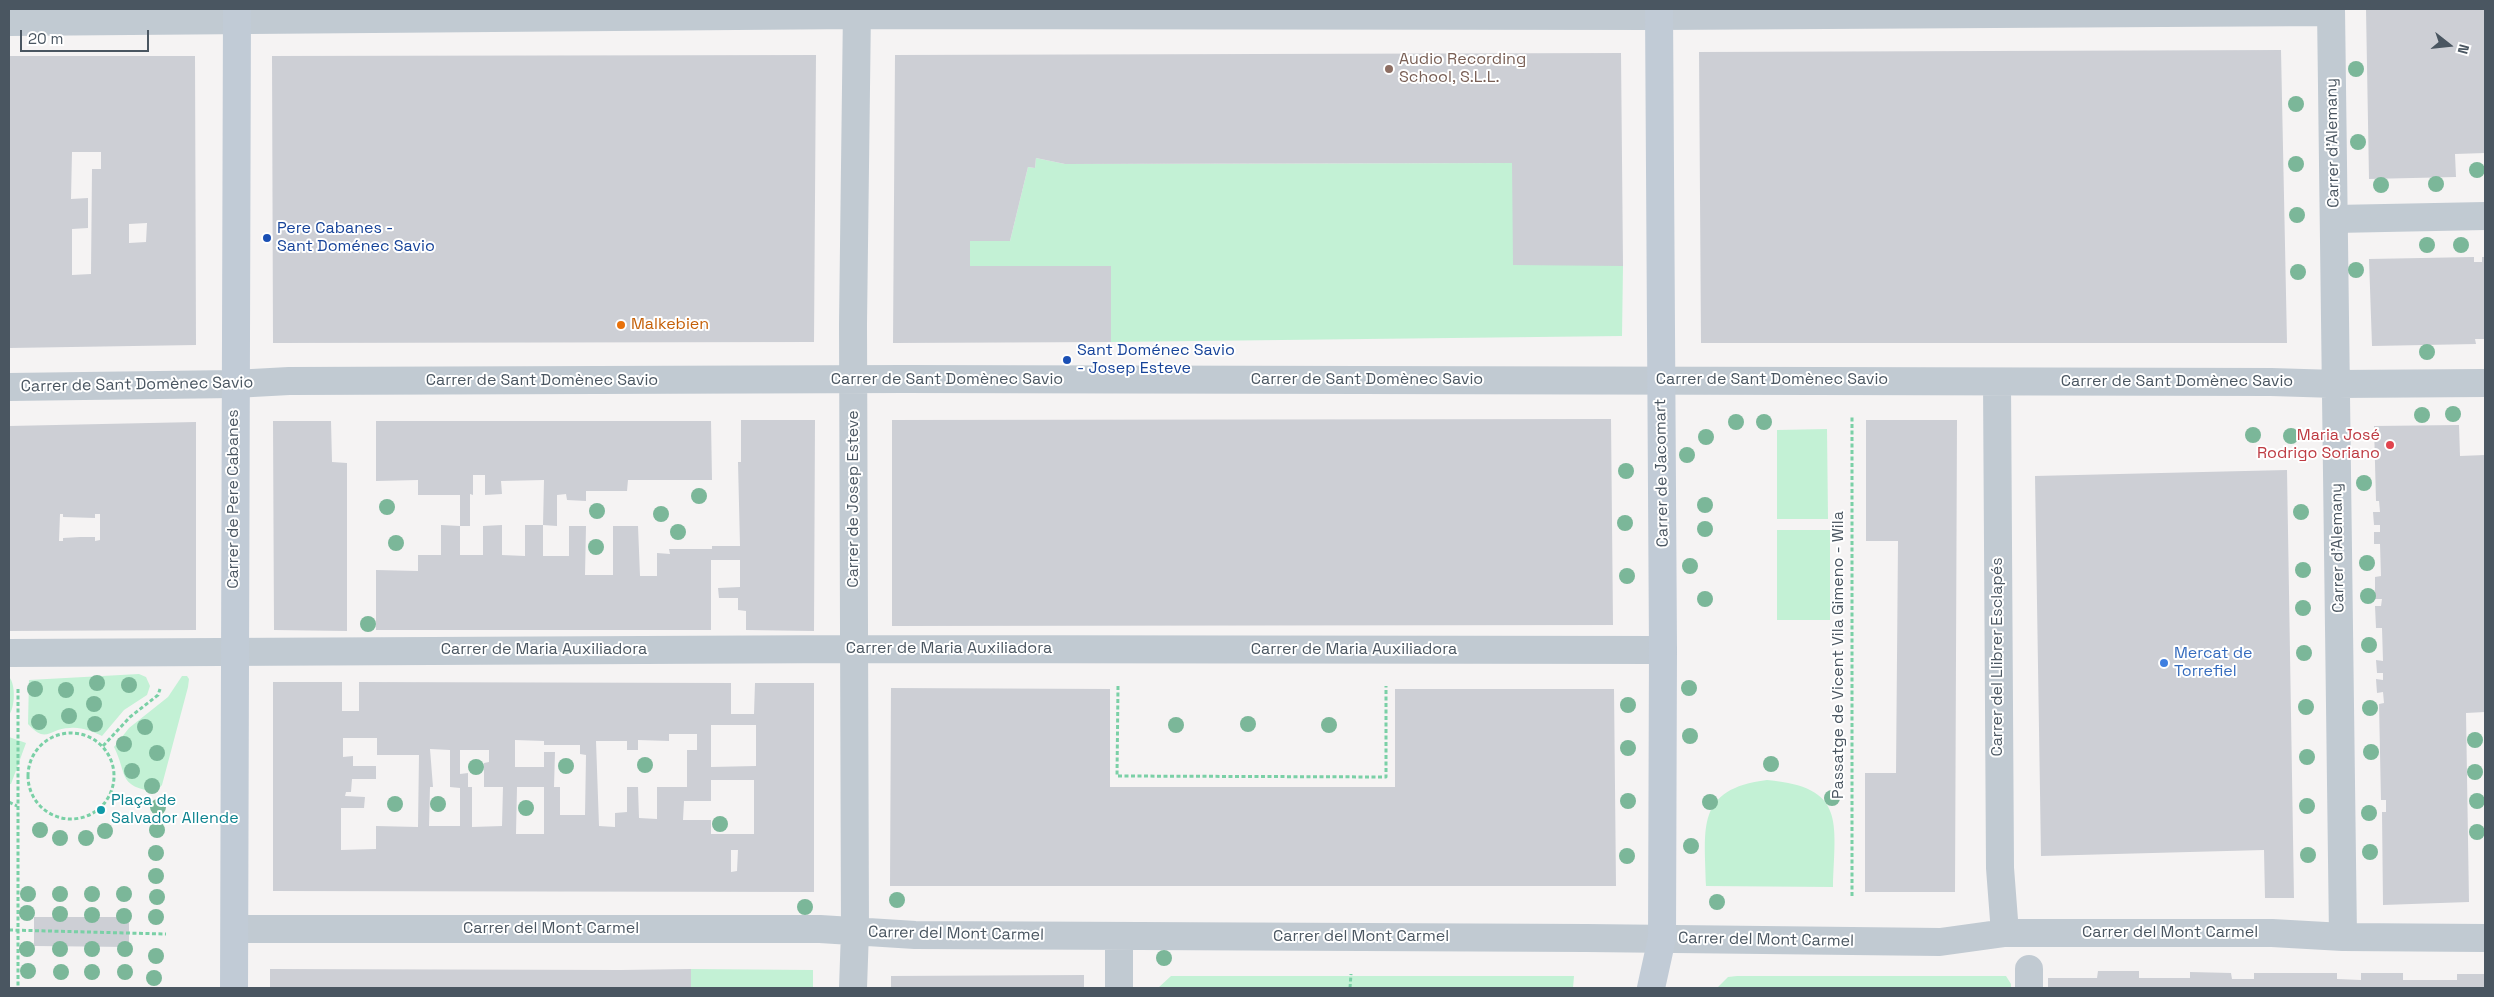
<!DOCTYPE html>
<meta charset="utf-8">
<style>
body{margin:0}
#map{position:relative;width:2494px;height:997px;overflow:hidden;background:#f5f3f3;font-family:"Space Grotesk",sans-serif}
canvas{display:block}
.frame{position:absolute;inset:0;border:10px solid #4a5661;pointer-events:none}
.north{position:absolute;left:2424px;top:20px;width:50px;height:50px;-webkit-text-stroke:4px #fff;paint-order:stroke;rotate:106deg;font-size:14px;font-weight:700;line-height:20px;text-align:center;color:#4a5661}
.north::after{content:'';display:block;margin:auto;width:18px;height:22px;background:#4a5661;clip-path:polygon(50% 0,100% 100%,50% 72%,0 100%)}
.scale{position:absolute;left:20px;top:30px;width:129px;height:22px;box-sizing:border-box;border:2px solid #4a5661;border-top:0;padding-left:6px;font-size:15px;line-height:18px;white-space:nowrap;color:#4a5661;-webkit-text-stroke:4px #fff;paint-order:stroke}
</style>
<div id="map">
<canvas width="2494" height="997"></canvas>
<div class="frame"></div>
<div class="north">N</div>
<div class="scale">20 m</div>
</div>
<script>
const context = document.querySelector('canvas').getContext('2d');
context.lineJoin = 'round';
function paint(path, color) { context.fillStyle = color; context.fill(path, 'evenodd'); }
function trace(path, color, width, dash) { context.strokeStyle = color; context.lineWidth = width; context.lineCap = dash ? 'butt' : 'round'; context.setLineDash(dash || []); context.stroke(path); }
function write(font, color, halo, rows, align = 'center') {
  context.font = font + ' "Space Grotesk",sans-serif'; context.lineWidth = 4; context.setLineDash([]); context.textBaseline = 'middle'; context.strokeStyle = halo; context.fillStyle = color; for (const [text, x, y, turn = 0] of rows) {
    context.save(); context.translate(x, y); context.rotate((+turn || 0) * Math.PI / 180); context.textAlign = isNaN(turn) ? turn : align; if (halo) context.strokeText(text, 0, 0); context.fillText(text, 0, 0); context.restore();
  }
}
paint(new Path2D(`
 M1036,158L1065,164L1512,163L1623,266L1622,336L1111,342L1110,266H970V241H1010L1028,167L1035,168Z
 M1827,429L1828,519H1777V430Z
 M1777,530H1830V620H1777Z
 M139,674L146,677L150,686L147,695L124,710L102,736C91,731 82,727 70,728C49,728 47,745 28,724L29,680Z
 M182,676H187L189,679L188,687L162,785L156,792C117,786 128,775 114,747L129,728L168,697Z
 M9,677C16,684 15,708 9,715Z
 M9,737L26,743L11,784H9Z
 M1767,780C1846,787 1835,821 1833,887L1706,886C1705,828 1695,789 1767,780Z
 M691,969L813,970V988H691Z
 M1171,976H1574L1573,988H1158Z
 M1737,976H2006L2011,984V988H1717L1728,977Z`), '#c3f1d5');
paint(new Path2D(`
 M2366,9H2485V153L2455,154L2456,177L2369,179Z
 M2281,50L2287,343H1701L1699,52Z
 M1621,53L1623,266L1513,265L1512,163L1065,164L1036,158L1035,168L1028,167L1010,241H970V266H1111V342L893,343L895,55Z
 M816,55L814,342L273,343L272,56Z
 M9,56H195L196,345L9,348ZM72,152H101V169H92L91,274L72,275V229L88,228V198L71,199ZM147,223L146,242L129,243V224Z
 M2474,257V262H2482V257H2485V339H2475L2476,344L2372,346L2369,259Z
 M1611,419L1613,625L892,626V420Z
 M741,420H815L814,631L746,630V611L738,610V598H719L718,588L740,587V560H711V630H376V570L418,571V555H441V525L460,526V495H418V480L376,481V421H711L712,480H628L627,491H586V501L567,500L566,494L557,495V526L543,525V556H569V526H586L585,575H613V526H638L640,576H657V553L670,554L669,549H712V546H740L738,462H741ZM473,475H485V495L502,494L501,481L544,480L543,525H525V556L502,555V525L483,526V555H460V526H470V494L473,495Z
 M1866,420H1957L1955,892H1865V773H1896L1898,541H1866Z
 M273,421H331L332,462L347,463V631L274,630Z
 M196,422V630L9,631V426ZM60,514H63V517L95,518V514H100V540L95,541V537H80L63,538V541H59Z
 M2459,425L2460,456L2485,455V712L2466,713L2469,902L2383,905L2382,812H2386V800H2381L2379,704L2384,703L2383,692L2377,693L2376,679L2383,680V673H2377L2376,660L2383,661L2382,628H2376L2375,606H2381L2382,599H2375V577L2381,576L2380,544H2374V532H2380V525H2374L2373,512H2380L2379,501H2376L2374,426Z
 M2287,470L2294,898H2265L2264,850L2041,856L2035,476Z
 M273,682H342V711H359V682L731,683V714H754L755,683H814V892L273,891ZM711,725H756V766L711,767ZM669,734H697V750H687V787H657V819L639,818L638,787H627V812L615,813V827L599,826L596,741H627V750H638V740L669,741ZM343,738H377V755H419L418,827L376,826V849L341,850V808H364L365,797L345,796L346,792H351L352,779H376V766H353V756L343,757ZM515,740L544,741V745H580V754L586,755L585,815H560V787H554L555,752H544V767H515ZM430,749L450,750V787L460,788V826H429L430,787H433ZM460,750H489V762L484,763V787H503L502,826L472,827V787H468V773L460,774ZM711,780H754V834H711V820H683L684,801H711ZM517,787H544V834H516ZM731,850H738L737,871L731,872Z
 M891,688L1110,689V787H1395V689H1614L1616,886H890Z
 M34,917H129V947L34,946Z
 M270,969L621,970L691,969V988H270Z
 M2098,971H2139V978H2190V972L2231,973L2232,979H2254V973H2337V979L2361,980V973H2403V980H2457V974H2485V988H2048V978H2097Z
 M1084,975V988H891V976Z`), '#cdcfd5');
trace(new Path2D(`
 M1118,686L1117,776L1386,777V686
 M18,689V988
 M28 776a43 43 0 1 1 86 0a43 43 0 1 1-86 0Z
 M103,746L130,717L158,695L160,689
 M9,802L17,806
 M1852,896V417
 M9,930L166,934
 M1350,988L1351,974`), '#7ad0a6', 3, [4, 2.5]);
trace(new Path2D(`
 M2331,9L2343,937
 M9,22L857,15L1659,16L2331,12
 M2335,219L2485,216
 M1997,382L2000,868L2005,933
 M9,387L234,384L289,381L904,379L2271,382L2336,384L2485,383
 M9,653L855,649L1663,650
 M235,929H820L915,935L1586,938L1940,942L2005,933H2272L2343,937L2485,938
 M1119,936V988
 M853,988L855,931L853,324L857,9
 M2029,988V969`), '#c1cad2', 28);
trace(new Path2D(`
 M234,988L237,9
 M1651,988L1662,938L1663,650L1659,9`), '#c1cbd6', 28);
context.fillStyle = '#7bb799';
for (const [x, y] of [
 [2356,69],
 [2296,104],
 [2358,142],
 [2296,164],
 [2477,170],
 [2436,184],
 [2381,185],
 [2297,215],
 [2427,245],
 [2461,245],
 [2356,270],
 [2298,272],
 [2427,352],
 [2453,414],
 [2422,415],
 [1736,422],
 [1764,422],
 [2253,435],
 [2291,436],
 [1706,437],
 [1687,455],
 [1626,471],
 [2364,483],
 [699,496],
 [1705,505],
 [387,507],
 [597,511],
 [2301,512],
 [661,514],
 [1625,523],
 [1705,529],
 [678,532],
 [396,543],
 [596,547],
 [2367,563],
 [1690,566],
 [2303,570],
 [1627,576],
 [2368,596],
 [1705,599],
 [2303,608],
 [368,624],
 [2369,645],
 [2304,653],
 [97,683],
 [129,685],
 [1689,688],
 [35,689],
 [66,690],
 [94,704],
 [1628,705],
 [2306,707],
 [2370,708],
 [69,716],
 [39,722],
 [95,724],
 [1248,724],
 [1176,725],
 [1329,725],
 [145,727],
 [1690,736],
 [2475,740],
 [124,744],
 [1628,748],
 [2371,752],
 [157,753],
 [2307,757],
 [1771,764],
 [645,765],
 [566,766],
 [476,767],
 [132,771],
 [2475,772],
 [152,786],
 [1832,798],
 [1628,801],
 [2477,801],
 [1710,802],
 [395,804],
 [438,804],
 [2307,806],
 [158,807],
 [526,808],
 [2369,813],
 [720,824],
 [40,830],
 [157,830],
 [105,831],
 [2477,832],
 [60,838],
 [86,838],
 [1691,846],
 [2370,852],
 [156,853],
 [2308,855],
 [1627,856],
 [156,876],
 [28,894],
 [60,894],
 [92,894],
 [124,894],
 [157,897],
 [897,900],
 [1717,902],
 [805,907],
 [27,913],
 [60,914],
 [92,915],
 [124,916],
 [156,917],
 [27,949],
 [60,949],
 [92,949],
 [125,949],
 [156,956],
 [1164,958],
 [28,971],
 [61,972],
 [92,972],
 [125,972],
 [154,978]
]) { context.beginPath(); context.arc(x, y, 8, 0, 2 * Math.PI); context.fill(); }
for (const [x, y, r, color] of [
 [1389,69,5,"#8d6e63"],
 [267,238,5,"#1a4fb4"],
 [621,325,5,"#e8710a"],
 [1067,360,5,"#1a4fb4"],
 [2390,445,5,"#e0444e"],
 [2164,663,5,"#3f7fe0"],
 [101,810,5,"#0f9aa8"]
]) { const dot = new Path2D(); dot.arc(x, y, r, 0, 2 * Math.PI); context.fillStyle = color; context.fill(dot); trace(dot, '#fff', 2); }
write('16px', '#785e54', '#fff', [
 ["Audio Recording",1399,60],
 ["School, S.L.L.",1399,78]
], 'left');
write('16px', '#4a5661', '#fff', [
 ["Carrer d'Alemany",2333,143,-91],
 ["Carrer de Sant Domènec Savio",947,380],
 ["Carrer de Sant Domènec Savio",1367,380],
 ["Carrer de Sant Domènec Savio",1772,380],
 ["Carrer de Sant Domènec Savio",542,381],
 ["Carrer de Sant Domènec Savio",2177,382],
 ["Carrer de Sant Domènec Savio",137,385,-1],
 ["Carrer de Jacomart",1662,473,-91],
 ["Carrer de Pere Cabanes",234,499,-90],
 ["Carrer de Josep Esteve",854,499,-90],
 ["Carrer d'Alemany",2338,548,-91],
 ["Carrer de Maria Auxiliadora",949,649],
 ["Carrer de Maria Auxiliadora",544,650],
 ["Carrer de Maria Auxiliadora",1354,650],
 ["Passatge de Vicent Vila Gimeno - Wila",1839,655,-90],
 ["Carrer del Llibrer Esclapés",1998,657,-90],
 ["Carrer del Mont Carmel",551,929],
 ["Carrer del Mont Carmel",2170,933],
 ["Carrer del Mont Carmel",956,934,1],
 ["Carrer del Mont Carmel",1361,937],
 ["Carrer del Mont Carmel",1766,940,1]
]);
write('16px', '#164399', '#fff', [
 ["Pere Cabanes -",277,229],
 ["Sant Doménec Savio",277,247],
 ["Sant Doménec Savio",1077,351],
 ["- Josep Esteve",1077,369]
], 'left');
write('16px', '#c56008', '#fff', [
 ["Malkebien",631,325]
], 'left');
write('16px', '#be3a42', '#fff', [
 ["Maria José",2380,436],
 ["Rodrigo Soriano",2380,454]
], 'right');
write('16px', '#366cbe', '#fff', [
 ["Mercat de",2174,654],
 ["Torrefiel",2174,672]
], 'left');
write('16px', '#0d838f', '#fff', [
 ["Plaça de",111,801],
 ["Salvador Allende",111,819]
], 'left');
</script>
